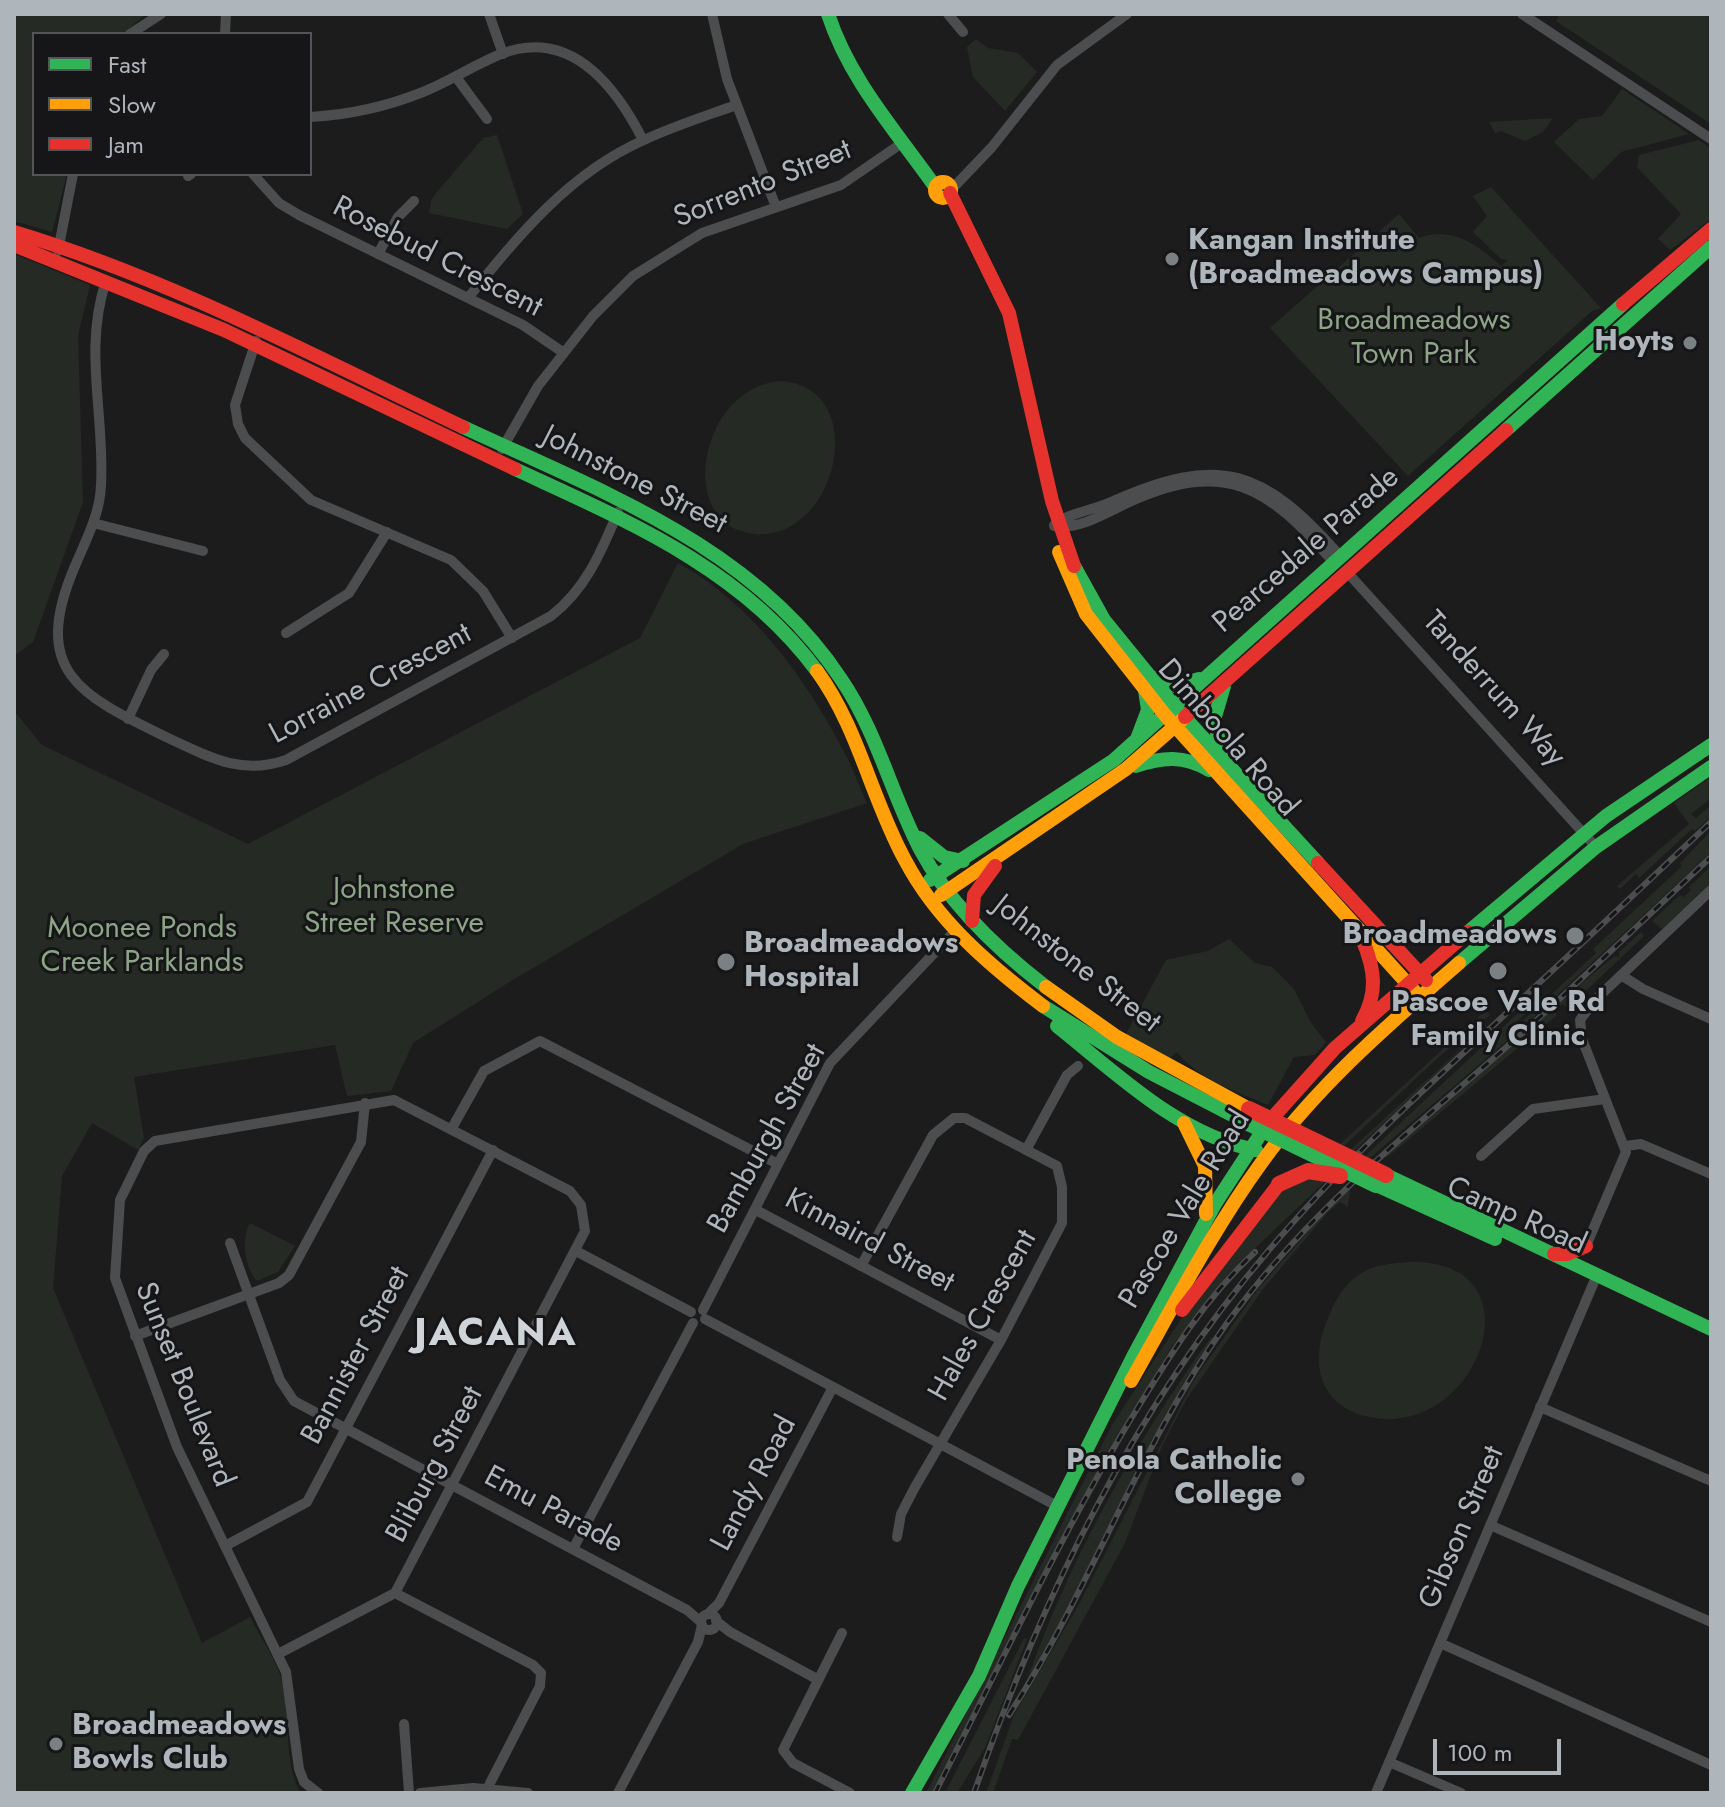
<!DOCTYPE html>
<style>
body{margin:0}
#map{position:relative;width:1725px;height:1807px;overflow:hidden;background:#1c1c1c;font-family:Jost,sans-serif}
canvas{display:block}
.frame{position:absolute;inset:0;border:16px solid #aeb6bb;pointer-events:none}
.legend{position:absolute;left:32px;top:32px;width:280px;height:144px;box-sizing:border-box;background:#161618;border:2px solid #535659;margin:0;padding:10px 14px;list-style:none;font-size:24px;color:#aeb6bb}
.legend li{display:flex;align-items:center;gap:16px;height:40px}
.legend b{width:40px;border:2px solid #535659}
.scale{position:absolute;left:1433px;top:1739px;width:128px;height:36px;box-sizing:border-box;border:4px solid #aeb6bb;border-top:0;padding-left:10px;font-size:24px;line-height:28px;white-space:nowrap;color:#aeb6bb;-webkit-text-stroke:6px #161618;paint-order:stroke}
</style>
<div id="map">
<canvas width="1725" height="1807"></canvas>
<div class="frame"></div>
<ul class="legend">
<li><b style="height:10px;background:#30b455"></b>Fast</li>
<li><b style="height:10px;background:#ff9f0a"></b>Slow</li>
<li><b style="height:10px;background:#e5322d"></b>Jam</li>
</ul>
<div class="scale">100 m</div>
</div>
<script>
const context = document.querySelector('canvas').getContext('2d');
context.lineJoin = 'round';
function paint(path, color) { context.fillStyle = color; context.fill(path, 'evenodd'); }
function trace(path, color, width, dash) { context.strokeStyle = color; context.lineWidth = width; context.lineCap = dash ? 'butt' : 'round'; context.setLineDash(dash || []); context.stroke(path); }
function write(font, color, halo, rows, align = 'center') {
  context.font = font + ' Jost,sans-serif'; context.lineWidth = 6; context.setLineDash([]); context.textBaseline = 'middle'; context.strokeStyle = halo; context.fillStyle = color; for (const [text, x, y, turn = 0] of rows) {
    context.save(); context.translate(x, y); context.rotate((+turn || 0) * Math.PI / 180); context.textAlign = isNaN(turn) ? turn : align; if (halo) context.strokeText(text, 0, 0); context.fillText(text, 0, 0); context.restore();
  }
}
paint(new Path2D(`
 M14,14H146L122,34H34V174H67L52,232L14,221Z
 M1560,14H1711V124L1556,21Z
 M976,39L988,48L1018,53L1037,72L1005,111L973,77L967,47Z
 M1622,89L1689,134L1621,152L1593,180L1554,142L1579,119L1602,116Z
 M1553,118L1543,132L1525,141L1501,131L1495,133L1489,122Z
 M497,135L523,214L507,229L429,213L432,198L483,138Z
 M1699,140L1711,149V219L1670,250L1658,239L1681,214L1637,167L1639,155Z
 M1491,187L1601,308L1592,311L1408,476L1270,328L1399,214L1419,238C1452,225 1479,246 1501,266L1508,260L1501,259L1473,232L1487,216L1473,196Z
 M14,254L90,285L78,336L83,502L33,642L14,656L15,712L42,745L248,844L640,638L678,563C752,604 806,678 844,752C853,768 859,786 867,803L743,844L511,981L413,1043L391,1091L347,1096L335,1045L134,1077L144,1138L138,1150L92,1123L62,1176L53,1288L202,1643L250,1617C261,1639 277,1660 283,1684C291,1720 283,1759 300,1793H14Z
 M783,381C872,390 837,541 755,534C672,526 701,383 783,381Z
 M1711,777V798L1691,814L1696,818L1711,805V817L1695,831L1692,829L1639,878L1636,874L1620,889L1617,886L1689,824L1674,803Z
 M1711,831V852L1523,1027L1370,1158L1365,1156L1530,1002L1533,1005L1566,975L1510,1028L1512,1031L1596,953L1593,949L1682,866L1680,863Z
 M1711,866V883L1662,929L1652,921L1680,895L1684,897L1691,890L1689,887Z
 M1641,932L1644,936L1573,1003L1566,1007L1563,1004L1555,1011L1557,1015L1390,1155L1376,1161L1585,980L1615,956L1619,958V952Z
 M1229,939L1255,963L1272,967L1294,989L1311,1023L1326,1042L1315,1055L1294,1057L1268,1105C1235,1091 1200,1080 1177,1052L1167,1061L1125,1036L1166,960L1208,951Z
 M1544,971L1441,1055L1344,1146L1340,1144L1472,1022L1486,1011L1490,1015Z
 M1495,1018L1354,1151L1351,1149Z
 M1332,1175L1229,1273L1172,1346L1087,1489L932,1793H926L1112,1425L1181,1319L1289,1182Z
 M1351,1183L1348,1207L1340,1202L1328,1212L1263,1289L1186,1400L1162,1446L1125,1543L1018,1740L1012,1739L993,1793H986L1014,1715L1078,1606L1194,1380L1258,1289Z
 M250,1223L295,1246L278,1272L257,1281C244,1266 241,1239 250,1223Z
 M1413,1262C1535,1262 1485,1419 1389,1419C1326,1418 1305,1372 1328,1318C1336,1298 1346,1281 1365,1271C1381,1263 1397,1263 1413,1262Z
 M1211,1337L1214,1339L1151,1441L1090,1568L1024,1689C1067,1563 1133,1445 1211,1337Z
 M1024,1638L1027,1639L985,1748L957,1793H945Z`), '#252b24');
trace(new Path2D(`
 M489,14L503,54
 M712,14L727,79L776,207
 M948,14L963,32
 M1522,14L1711,139
 M130,34L161,14
 M225,34L226,14
 M456,77L487,119
 M310,117C348,115 388,106 423,92C450,81 474,65 501,54C571,27 616,87 643,140
 M253,174L279,203L299,215L523,325L564,353
 M188,176L191,174
 M951,190L992,147L1057,65L1127,14
 M58,251L73,174
 M378,254L398,217L414,201
 M106,281C83,349 105,416 101,485C100,514 86,540 75,566C30,671 79,695 166,737C207,756 240,776 286,760L551,616C586,589 601,552 618,512
 M468,298C518,236 569,173 644,140C674,126 706,116 736,105
 M256,341L235,405L238,424L245,438L311,500L451,560L483,591L512,638
 M502,449L538,386L593,316L633,276L702,233L841,185L902,143
 M93,523L203,551
 M1054,525C1068,513 1094,510 1111,502C1220,453 1264,469 1341,557
 M1054,526C1077,530 1103,515 1123,505C1224,457 1267,485 1334,563
 M1347,572L1596,847
 M286,633L349,593L387,532
 M128,719L151,670L164,654
 M1621,975L1643,989L1711,1019
 M452,1128L484,1071L540,1041L778,1164
 M1625,1146L1641,1144L1711,1174
 M1026,1150L1067,1075L1078,1066
 M1481,1156L1533,1109L1605,1099
 M756,1210L1001,1340
 M230,1243L280,1380L294,1401L687,1610L701,1622
 M1586,1246L1626,1152L1582,1039L1580,1020L1594,1001L1711,890
 M576,1251L691,1312
 M861,1266L933,1135L954,1118H965L1057,1166L1062,1187V1223L1001,1340L915,1487L901,1514L897,1537
 M703,1310L830,1063L955,931
 M705,1319L1059,1507
 M135,1336L279,1283L289,1275L361,1142L365,1103
 M1540,1407L1711,1481
 M1490,1525L1711,1622
 M225,1546L307,1502L493,1150
 M573,1549L693,1323
 M395,1593L533,1665L541,1673L540,1686L487,1789
 M708,1614L719,1603L833,1387
 M701 1622a8 8 0 1 1 16 0a8 8 0 1 1-16 0Z
 M716,1621L730,1632L817,1679
 M842,1633L783,1750L793,1763L850,1793
 M1440,1643L1711,1765
 M278,1654L395,1593L585,1231L581,1205L570,1191L394,1100L155,1141L144,1151L120,1200L115,1278L177,1447L286,1672L299,1769L304,1782L318,1793
 M404,1724L409,1793
 M1389,1762L1461,1793
 M420,1793L473,1788L528,1793
 M618,1793L698,1642L702,1625
 M1376,1793L1594,1282`), '#4b4d4e', 10);
trace(new Path2D(`
 M828,14C850,81 896,131 936,188
 M463,427C602,492 753,546 841,679C877,732 891,793 920,849C949,904 998,950 1046,987
 M1506,430L1711,247
 M515,469C627,521 741,568 817,671
 M1074,566L1104,620L1174,706L1623,304
 M1155,678L1175,686L1199,679
 M1137,739L1148,710L1145,690
 M1222,754L1214,720L1224,686
 M1136,766C1162,757 1184,755 1209,770
 M920,838L944,857L963,861
 M930,880L1114,760L1174,706L1318,863
 M1468,932L1606,816L1711,745
 M1459,963L1596,847L1711,767
 M1043,1006L1149,1072L1240,1119
 M1057,1026C1116,1073 1180,1136 1256,1150
 M1386,1175L1711,1329
 M1376,1185L1495,1239
 M912,1793L979,1676L1018,1586L1135,1353L1215,1204L1267,1124`), '#30b455', 14);
trace(new Path2D(`
 M935 190a8 8 0 1 1 16 0a8 8 0 1 1-16 0Z
 M1059,552L1086,614L1165,715
 M817,671C859,729 871,798 905,860C937,921 989,965 1043,1006
 M1165,715L1415,992
 M941,895L1126,769L1183,719
 M1046,987L1117,1037L1249,1109
 M1184,1123L1205,1166L1206,1214
 M1131,1381C1173,1307 1212,1231 1262,1162C1316,1087 1390,1023 1459,963`), '#ff9f0a', 14);
trace(new Path2D(`
 M950,193L1009,313L1052,501L1074,566
 M14,232C170,279 316,357 463,427
 M14,245L224,330L515,469
 M1623,304L1711,229
 M1185,717L1506,430
 M1318,863L1426,980
 M972,921L974,895L995,866
 M1362,1021C1378,993 1375,970 1363,941
 M1267,1124L1335,1048L1468,932
 M1554,1254H1567L1586,1246
 M1182,1310L1279,1184`), '#e5322d', 14);
const rail = new Path2D(`
 M1009,1715C1091,1589 1139,1445 1227,1323C1313,1205 1413,1130 1520,1035C1585,977 1647,916 1711,857
 M935,1793C998,1669 1058,1541 1129,1422C1167,1360 1202,1301 1255,1252
 M974,1793C1042,1596 1133,1410 1269,1250C1335,1172 1409,1103 1484,1034C1560,964 1636,893 1711,822`);
trace(rail, '#4b4d4e', 6);
trace(rail, '#161618', 3, [9]);
trace(new Path2D(`
 M1240,1119L1376,1185`), '#30b455', 16);
trace(new Path2D(`
 M1249,1109L1386,1175
 M1279,1184L1308,1171L1340,1176`), '#e5322d', 16);
for (const [x, y, r, color] of [
 [1172,259,8,"#7b8083"],
 [1690,343,8,"#7b8083"],
 [1575,936,10,"#7b8083"],
 [726,962,10,"#7b8083"],
 [1498,971,10,"#7b8083"],
 [1298,1479,8,"#7b8083"],
 [56,1744,8,"#7b8083"]
]) { const dot = new Path2D(); dot.arc(x, y, r, 0, 2 * Math.PI); context.fillStyle = color; context.fill(dot); trace(dot, '#161618', 3); }
write('30px', '#aeb6bb', '#161618', [
 ["Sorrento Street",763,185,-22],
 ["Rosebud Crescent",437,258,27],
 ["Johnstone Street",634,481,27],
 ["Pearcedale Parade",1307,551,-41],
 ["Lorraine Crescent",371,685,-28],
 ["Tanderrum Way",1493,690,48],
 ["Dimboola Road",1227,739,49],
 ["Johnstone Street",1076,965,38],
 ["Bamburgh Street",768,1139,-61],
 ["Pascoe Vale Road",1186,1210,-59],
 ["Camp Road",1516,1217,24],
 ["Kinnaird Street",869,1242,28],
 ["Hales Crescent",984,1316,-61],
 ["Bannister Street",357,1356,-62],
 ["Sunset Boulevard",183,1385,68],
 ["Bliburg Street",436,1465,-62],
 ["Landy Road",755,1484,-62],
 ["Emu Parade",553,1511,28],
 ["Gibson Street",1463,1528,-67]
]);
write('bold 30px', '#aeb6bb', '#161618', [
 ["Kangan Institute",1188,242],
 ["(Broadmeadows Campus)",1188,276],
 ["Hoyts",1674,343,"right"],
 ["Broadmeadows",1557,936,"right"],
 ["Broadmeadows",744,945],
 ["Hospital",744,979],
 ["Pascoe Vale Rd",1498,1004,"center"],
 ["Family Clinic",1498,1038,"center"],
 ["Penola Catholic",1282,1462,"right"],
 ["College",1282,1496,"right"],
 ["Broadmeadows",72,1727],
 ["Bowls Club",72,1761]
], 'left');
write('30px', '#8da586', '#161618', [
 ["Broadmeadows",1414,322],
 ["Town Park",1414,356],
 ["Johnstone",394,891],
 ["Street Reserve",394,925],
 ["Moonee Ponds",142,930],
 ["Creek Parklands",142,964]
]);
context.letterSpacing = '2px';
write('bold 38px', '#cfd4d8', '#161618', [
 ["JACANA",496,1336]
]);
context.letterSpacing = '0px';
</script>
